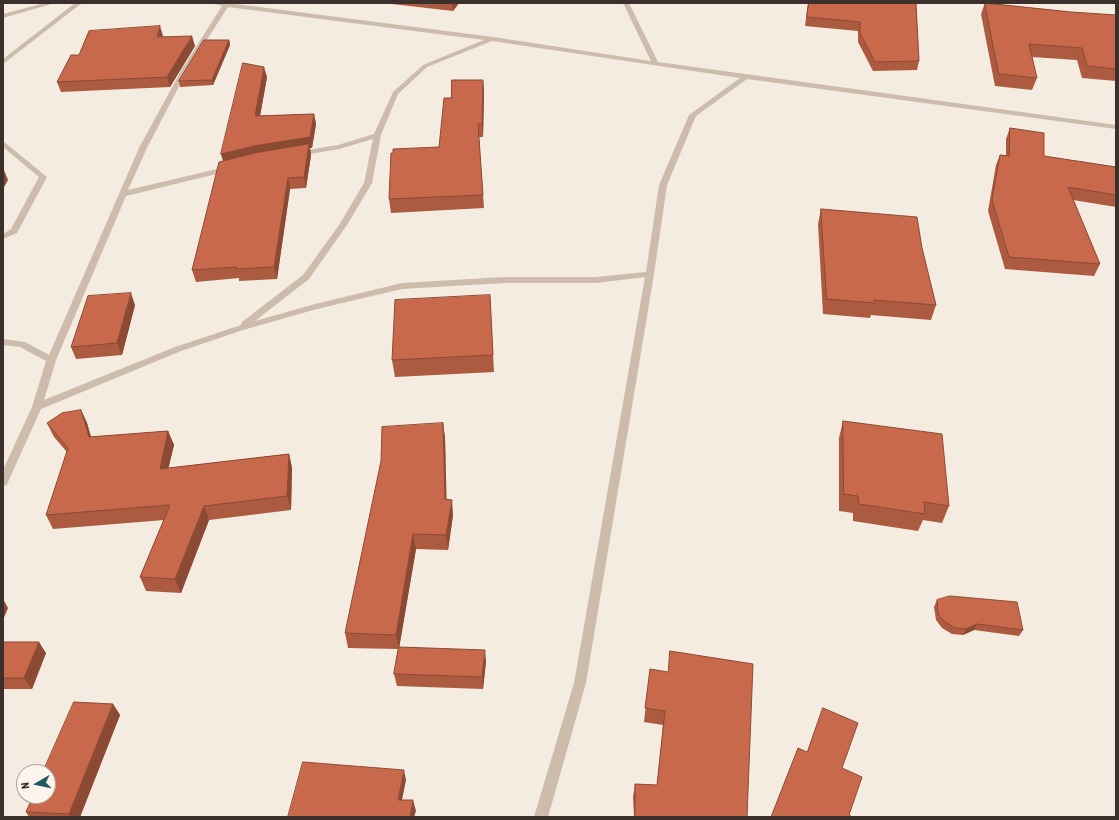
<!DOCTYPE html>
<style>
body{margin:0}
#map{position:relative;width:1119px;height:820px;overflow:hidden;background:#f4ebe1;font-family:"Asap Condensed",sans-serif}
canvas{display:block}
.frame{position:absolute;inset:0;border:4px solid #3b302b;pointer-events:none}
.north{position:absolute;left:16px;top:764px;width:40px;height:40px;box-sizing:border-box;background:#fbf5ee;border:1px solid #aea6a0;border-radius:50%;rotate:261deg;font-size:11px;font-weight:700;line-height:16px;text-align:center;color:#3b302b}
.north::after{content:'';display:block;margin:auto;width:14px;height:18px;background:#1f5a5e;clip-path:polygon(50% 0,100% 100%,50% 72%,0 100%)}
</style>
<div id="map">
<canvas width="1119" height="820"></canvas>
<div class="frame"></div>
<div class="north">N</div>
</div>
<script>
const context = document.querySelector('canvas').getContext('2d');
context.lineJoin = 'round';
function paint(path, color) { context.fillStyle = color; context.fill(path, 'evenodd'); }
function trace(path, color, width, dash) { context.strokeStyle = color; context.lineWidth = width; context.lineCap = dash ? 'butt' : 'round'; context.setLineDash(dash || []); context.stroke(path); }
paint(new Path2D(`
 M45,3H55L3,18V14Z
 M75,3H82L3,64V59Z
 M211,3H228L493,37L651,61L623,3H629L658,62L1116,125V129L747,79L696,116L667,185L654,274L586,683L548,817H534L574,683L645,277L596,283H505L402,289L317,309L243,330L181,351L41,409L8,482L7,485L3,486V470L32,407L46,361L20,347L3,345V339L25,342L49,355L139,148L182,69L222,6ZM228,7L484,40L423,65L393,92L374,134L338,145L295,152V156H298L339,149L373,139L364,183L339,225L303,275L242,322L241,325L175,347L44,400L56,360L126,196L233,170L234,168L230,166L128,190L147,148L188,69ZM492,41L740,78L689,115L659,185L646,272L596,277H505L402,283L315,304L255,321L309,279L347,225L372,183L381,135L398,94L427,67Z
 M3,141L47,177L17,233L3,239V234L11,229L39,177L3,147Z`), '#cdbbac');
paint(new Path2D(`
 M383,3H459L453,11Z
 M808,3H916L919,61L917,70L873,71L858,42V31L805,26Z
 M985,3L1071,12L1116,15V81L1082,78L1077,60L1032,57L1037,78L1032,90L995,86L981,14Z
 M162,36L195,46L170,87L61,92L57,82L79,55Z
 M229,40L230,45L213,85L180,87L179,81Z
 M267,77L260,116L314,114L316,124L312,148H310L311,155L306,188L290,189L277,279L239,281V278L196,282L192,270L223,161Z
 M483,80L484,93L483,137H479L484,208L391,213L389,199L439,147L451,98Z
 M1010,128L1044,156L1116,167V207L1073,200L1100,264L1094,276L1005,269L988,211L996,165L1000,155L1006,156V139Z
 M821,209L922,248L936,305L931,320L871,315L870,318L823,314L818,224Z
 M490,295L494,372L395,377L392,360Z
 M135,305L122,355L76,359L71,347Z
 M81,410L87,423L91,437L168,431L174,445L168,468L289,454L292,468L291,510L209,520L181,593L146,591L140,577L164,520L53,529L46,515L67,452L54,437L47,423Z
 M843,421L949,506L942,523L923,520L918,531L853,521V513L839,511V438Z
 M443,423L445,438L446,499L453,515L448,550L416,549L399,647L486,661L483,689L397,686L394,674L398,649L348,648L345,633Z
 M937,600L1023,630L1019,636L974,630L963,635L952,634L942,628L936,620L934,607Z
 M3,642L46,653L32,689H3Z
 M650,669L747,817H634L633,797L635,784L657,785L663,725L644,722Z
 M113,704L120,715L80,817H29L26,812Z`), '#ac5a40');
paint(new Path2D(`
 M452,3H459L453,11Z
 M160,26L163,36L157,37Z
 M192,36L195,46L170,87L167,77Z
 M229,40L230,45L213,85L212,80Z
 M264,67L267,77L258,127L255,116Z
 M483,80L484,93L483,137L482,124Z
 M314,114L316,124L312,148H310L311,155L306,188L304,177L224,165L221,154Z
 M3,168L8,180L3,189Z
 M288,178L290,189L277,279L274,267Z
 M131,293L135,305L122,355L117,343Z
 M81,410L87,423L95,451L89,437Z
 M443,423L445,438L447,515L445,499Z
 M168,431L174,445L165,483L160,469Z
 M289,454L292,468L291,510L287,496Z
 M452,500L453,515L448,550L446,535Z
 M204,506L209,520L181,593L175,579Z
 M413,534L416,549L399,649L396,635Z
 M3,599L8,608L3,620Z
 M977,624L974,630L963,635L966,629Z
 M39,642L46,653L32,689L24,678Z
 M485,650L486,661L483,689L482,677Z
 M113,704L120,715L80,817H71L69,814Z
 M404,770L406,780L400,810L398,800Z
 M413,800L416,811L414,817H410Z`), '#8c4a34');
const building = new Path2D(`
 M809,3H916L919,61L875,62L860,33V22L807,17Z
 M985,3L1071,12L1116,15V69L1087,66L1082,48L1029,44L1037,78L999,74Z
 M160,26L157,37L192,36L167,77L57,82L71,55H79L89,31Z
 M204,40H229L212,80L179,81Z
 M243,63L264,67L255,116L314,114L310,137L254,146L221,154Z
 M452,80H483L482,124H478L483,195L389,199L391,153H393V149L439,147L444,98H451Z
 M1010,128L1044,133V156L1116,167V195L1068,187L1100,264L1009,257L992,200L1000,155L1009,156Z
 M309,144L304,177L288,178L274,267L236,269L237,267L192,270L219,162L255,153Z
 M821,209L917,217L922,248L936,305L874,300V303L827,299Z
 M131,293L117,343L71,347L88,296Z
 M490,295L493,355L392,360L395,300Z
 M81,410L89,437L168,431L160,469L289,454L287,496L204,506L175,579L140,577L170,505L46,515L68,448L47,423L62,413Z
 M843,421L942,434L949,506L924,502L925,514L859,504L858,496L844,494Z
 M443,423L445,499L452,500L446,535L413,534L396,635L345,633L381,461L382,427Z
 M950,596L1017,602L1023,630L977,624L966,629L955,628L945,622L938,614L937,600Z
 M3,642H39L24,678H3Z
 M399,647L485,650L482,677L394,674Z
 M670,651L753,664L747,817H635V784L657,785L665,711L645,708L650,669L668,672Z
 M74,702L113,704L69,814L26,812L33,796H48V772H43Z
 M823,708L858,723L842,768L862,777L849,815L852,817H771L798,748L807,752Z
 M303,762L404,770L398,800H413L410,817H288Z`);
paint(building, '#c8694b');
trace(building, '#8c4a34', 1);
</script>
